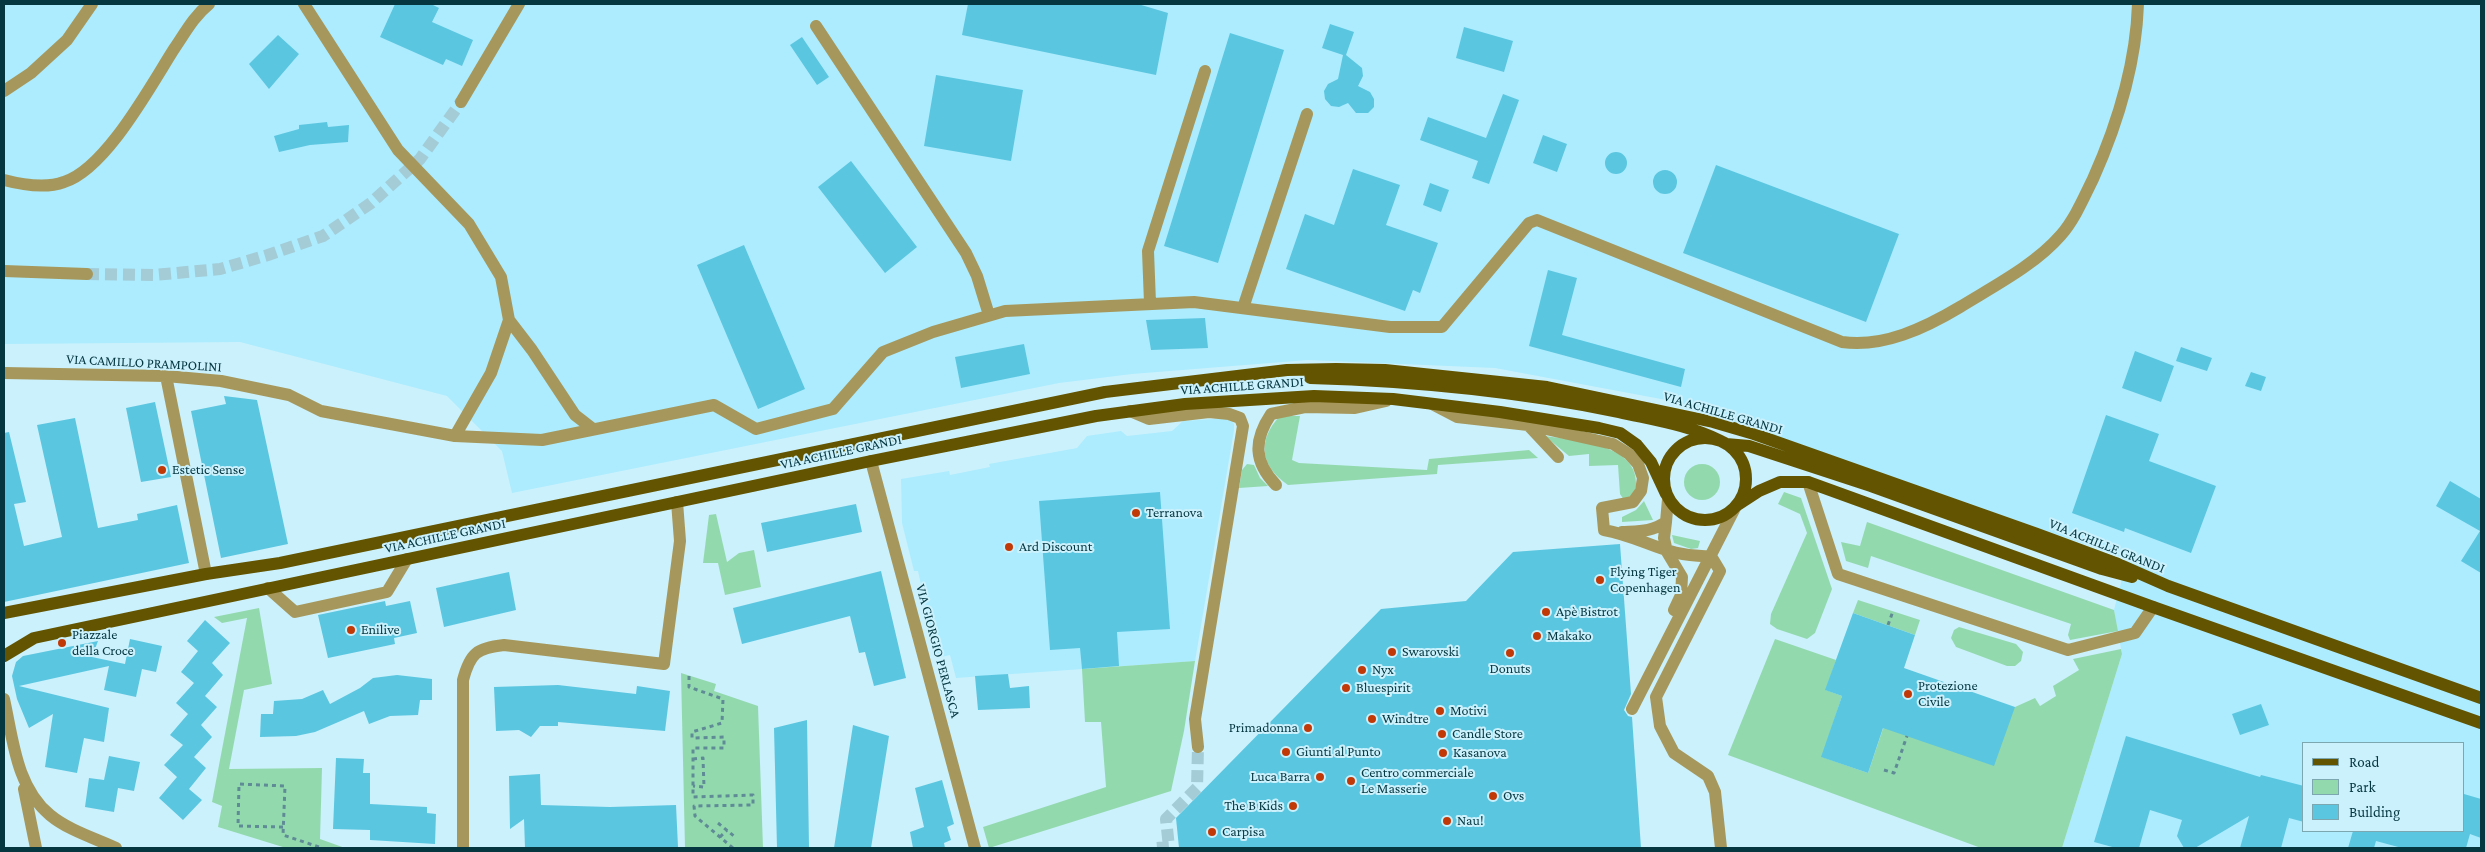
<!DOCTYPE html>
<meta charset="utf-8">
<style>
body{margin:0}
#map{position:relative;width:2485px;height:852px;overflow:hidden;background:#cbf1fc;font-family:"Crimson Pro",serif}
canvas{display:block}
.frame{position:absolute;inset:0;border:5px solid #053741;pointer-events:none}
.legend{position:absolute;left:2302px;top:742px;width:162px;height:90px;box-sizing:border-box;background:#cbf1fc;border:1px solid #7ca7b1;margin:0;padding:6px 9px;list-style:none;font-size:15px;color:#053741}
.legend li{display:flex;align-items:center;gap:10px;height:25px}
.legend b{width:25px;border:1px solid #7ca7b1}
</style>
<div id="map">
<canvas width="2485" height="852"></canvas>
<div class="frame"></div>
<ul class="legend">
<li><b style="height:6px;background:#635401"></b>Road</li>
<li><b style="height:14px;background:#93d9ae"></b>Park</li>
<li><b style="height:14px;background:#5bc6e0"></b>Building</li>
</ul>
</div>
<script>
const context = document.querySelector('canvas').getContext('2d');
context.lineJoin = 'round';
function paint(path, color) { context.fillStyle = color; context.fill(path, 'evenodd'); }
function trace(path, color, width, dash) { context.strokeStyle = color; context.lineWidth = width; context.lineCap = dash ? 'butt' : 'round'; context.setLineDash(dash || []); context.stroke(path); }
function write(font, color, halo, rows, align = 'center') {
  context.font = font + ' "Crimson Pro",serif'; context.lineWidth = 4; context.setLineDash([]); context.textBaseline = 'middle'; context.strokeStyle = halo; context.fillStyle = color; for (const [text, x, y, turn = 0] of rows) {
    context.save(); context.translate(x, y); context.rotate((+turn || 0) * Math.PI / 180); context.textAlign = isNaN(turn) ? turn : align; if (halo) context.strokeText(text, 0, 0); context.fillText(text, 0, 0); context.restore();
  }
}
paint(new Path2D(`
 M4,4H2481V848H2062L2122,654L2114,610L2127,559L1677,402L1495,368L1308,360L1132,374L1059,383L512,493L502,451L447,396L240,342L4,344ZM2304,743H2464V831H2304Z
 M1229,418L1234,424V430L1195,661L956,678L950,655L937,658L918,571H914L902,523L901,479L949,471L950,475L990,467L989,464L1077,448L1087,436L1121,431L1127,436L1172,431L1183,421Z`), '#acecfe');
paint(new Path2D(`
 M1280,416H1300L1292,460L1299,463L1427,470L1429,459L1529,450L1538,458L1438,465L1437,474L1288,485C1260,466 1257,440 1280,416Z
 M1545,436C1573,440 1637,444 1636,483C1636,492 1632,497 1624,500L1620,494L1618,465L1589,466V454L1569,456Z
 M1684 482a18 18 0 1 1 36 0a18 18 0 1 1-36 0Z
 M1247,464L1254,465L1260,478L1268,486L1239,488L1242,470Z
 M1784,492L1801,498L1832,589L1815,633L1807,639L1777,629L1770,624L1771,614L1807,533L1800,514L1778,504Z
 M1644,501L1653,520L1622,522V517L1636,510Z
 M716,514L727,562L739,553L754,550L761,587L725,595L718,563H703L709,515Z
 M1867,522L2114,610L2118,631L2070,640L2068,635L2071,624L1871,556L1868,568L1846,561L1841,542L1860,546Z
 M1672,535L1700,541L1698,548L1691,549L1674,543Z
 M1858,600L1920,620L1915,635L1853,613Z
 M259,608L272,684L244,690L229,769L322,768L320,839L345,848H286L218,827L222,806L212,802L247,618L222,623L214,617Z
 M1959,627L2016,644L2023,652L2021,661L2015,666H2007L1956,647L1951,638L1954,630Z
 M1775,639L1836,660L1826,690L1842,696L1822,757L1868,773L1890,708L2015,707L2035,698L2040,706L2056,696L2053,686L2079,670L2073,659L2121,649L2122,654L2062,848H1981L1728,755Z
 M1195,661L1184,731L1171,791L989,848L983,827L1106,787L1101,722H1085L1082,669Z
 M681,673L716,684L714,691L758,706L763,848H685Z`), '#93d9ae');
paint(new Path2D(`
 M395,4H431L439,8L432,22L473,40L462,66L446,59L443,65L380,37Z
 M968,4H1138L1168,13L1156,75L962,35Z
 M1330,24L1354,32L1346,55L1362,68L1363,76L1358,86L1370,92L1374,99V107L1368,113H1356L1348,103L1339,107L1331,106L1325,99L1324,91L1328,84L1338,79L1343,55L1322,48Z
 M1464,27L1513,41L1504,72L1456,58Z
 M1230,33L1284,50L1218,263L1164,246Z
 M278,35L299,54L269,89L249,64Z
 M802,37L829,77L817,85L790,45Z
 M936,75L1023,90L1011,161L924,146Z
 M1503,94L1519,100L1489,184L1472,178L1478,161L1420,140L1428,117L1486,138Z
 M327,122L328,127L349,125L348,142L310,145L279,152L274,136L299,129V125Z
 M1543,135L1567,144L1557,172L1533,163Z
 M1605 163a11 11 0 1 1 22 0a11 11 0 1 1-22 0Z
 M851,161L917,247L885,273L818,187Z
 M1716,165L1899,234L1866,322L1683,253Z
 M1353,169L1400,185L1386,225L1438,243L1420,293L1413,290L1405,311L1286,269L1305,214L1334,225Z
 M1653 182a12 12 0 1 1 24 0a12 12 0 1 1-24 0Z
 M1430,183L1449,190L1441,212L1423,205Z
 M744,245L805,389L758,409L697,265Z
 M1548,270L1577,278L1562,335L1685,369L1681,387L1529,346Z
 M1205,318L1208,348L1151,350L1146,320Z
 M1024,344L1030,374L961,388L955,357Z
 M2181,347L2212,358L2207,371L2176,361Z
 M2135,351L2174,366L2161,402L2122,388Z
 M2251,372L2266,377L2261,391L2245,386Z
 M224,396L257,400L288,544L221,558L191,411L226,404Z
 M155,402L171,477L141,482L126,408Z
 M2106,415L2159,434L2149,461L2216,486L2191,553L2125,528L2124,532L2072,513Z
 M75,418L98,528L138,520L137,514L177,505L189,563L4,602V433L9,432L26,502L14,504L24,546L62,537L37,425Z
 M2450,481L2481,499V573L2461,561L2480,531L2436,506Z
 M1160,492L1170,629L1117,632L1119,666L1082,669L1080,648L1050,650L1039,501Z
 M856,504L862,532L767,552L761,523Z
 M1620,544L1631,694L1624,710L1628,716L1632,717L1641,848H1179L1176,818L1381,609L1466,601L1513,552Z
 M881,571L906,678L874,686L865,652L859,653L850,616L742,644L733,608Z
 M509,572L516,610L444,627L436,588Z
 M385,601L386,606L410,601L417,633L394,638L395,644L328,658L318,615Z
 M1853,613L1915,635L1904,668L2015,707L1994,766L1883,728L1868,773L1821,757L1842,696L1825,690Z
 M205,620L230,643L212,663L223,675L205,696L217,707L201,725L212,737L194,757L206,768L189,789L202,800L183,820L159,798L177,777L164,765L183,745L170,735L188,714L176,703L194,683L181,672L198,651L187,641Z
 M130,639L162,646L156,672L142,669L136,697L104,690L109,666L19,686L109,708L104,742L84,738L77,773L45,767L53,714L29,728L17,699L12,676L16,662L23,656L98,641L92,657L125,664Z
 M1008,674L1010,688L1029,686L1030,708L978,710L975,676Z
 M397,675L432,679V700H420L418,715L390,716L369,724L364,711L315,732L296,736L260,737L261,714H273L274,701L302,699L323,690L330,704L360,688L373,678Z
 M558,685L636,694L637,686L670,691L665,731L558,722V726H540L531,737L519,730L496,731L494,687Z
 M2261,704L2269,725L2240,735L2232,714Z
 M807,720L809,848H777L774,728Z
 M853,725L889,736L871,848H834Z
 M2126,736L2260,777L2261,775L2304,786V822L2289,818L2281,848H2240L2249,816L2195,848H2184L2177,836L2182,820L2150,810L2139,848H2116L2094,842Z
 M109,756L140,762L134,791L118,788L114,812L85,807L89,778L104,780Z
 M336,758L364,759L363,773H370V804L427,807V813L436,814L435,844L370,840V830L333,829Z
 M540,774L541,805L610,807L676,805L678,847L525,848L524,819L510,829L509,776Z
 M942,780L954,824L947,827L951,840L944,843L945,848H913L910,832L924,827L915,788Z
 M2464,794L2481,799V838L2470,834L2466,848H2402L2376,841L2374,848H2348L2353,831H2464Z`), '#5bc6e0');
trace(new Path2D(`
 M87,274L154,275L220,269L268,255L323,236L371,203L420,159L461,102
 M1157,848L1169,847L1166,819L1197,788L1198,747`), '#a3ccd7', 12, [12, 6]);
trace(new Path2D(`
 M1888,625L1893,611
 M689,676V687L723,699L722,723L692,732V738L724,737V748H693V797L753,795V805L694,806L695,816L733,848
 M693,759L703,758L704,787L693,786
 M1884,770L1894,773L1907,736
 M718,823L735,837
 M283,827L238,826L239,784L285,786L283,835L322,848
 M720,837L727,830`), '#5f8b96', 3, [4, 4]);
trace(new Path2D(`
 M304,4L398,150L469,224L501,277L509,320L491,373L455,436
 M816,26L966,253L977,276L989,315
 M4,91L31,73L67,40L92,4
 M461,102L519,4
 M4,180C23,185 45,189 64,182C106,169 151,85 174,49C185,33 194,16 209,4
 M4,271L87,274
 M1150,303L1148,251L1205,71
 M1243,308L1307,114
 M509,320L532,350L575,415L593,429
 M4,373L166,376L221,381L289,395L321,411L455,436L542,440L714,405L756,429L833,409L883,352L933,332L1005,311L1194,302L1390,327H1442L1529,223L1537,220L1842,342C1883,348 1925,328 1960,307C1994,286 2035,265 2061,235C2075,219 2084,197 2093,179C2118,123 2136,65 2138,4
 M166,376L206,574
 M1432,404L1457,417L1528,425L1613,444L1629,454L1638,464L1643,478L1641,491L1633,502L1602,508L1604,530C1644,537 1666,558 1711,556L1720,571L1656,697L1660,726L1674,753L1708,776L1715,792L1721,848
 M1130,411L1149,419L1209,412L1229,414L1240,418L1243,426L1195,719L1198,747
 M1528,425L1558,457
 M871,461L975,848
 M1808,482L1838,574L2068,650L2135,633L2153,607
 M1276,485C1254,462 1253,441 1271,414L1305,407L1355,408L1386,401
 M1666,522L1664,538L1667,552L1682,577L1681,595L1674,610
 M1622,532C1638,531 1652,532 1666,522L1668,499
 M268,588L295,612L387,592L407,559
 M4,699C13,739 16,787 50,815C68,830 94,838 116,848
 M1632,709L1736,506
 M24,789L36,848
 M463,848V680C470,653 477,648 504,645L664,664L680,541L677,502`), '#a6985c', 12);
trace(new Path2D(`
 M1310,378C1414,381 1517,391 1619,412C1654,420 1689,425 1721,441
 M1664 479a41 41 0 1 1 82 0a41 41 0 1 1-82 0Z
 M1726,444L1749,446L1871,486L2102,569L2132,577
 M1736,506L1759,491L1780,482H1808L2153,607L2481,723
 M4,613L206,574L280,563L1105,392L1287,370L1336,369L1385,370L1547,387L1713,422L1754,434L2037,534L2118,564L2168,586L2481,698
 M4,656L34,638L871,461L1096,416L1185,404L1314,396L1393,399L1500,412L1599,428L1620,433L1637,445L1651,462L1666,494`), '#635401', 12);
for (const [x, y, r, color] of [
 [162,470,5,"#c13907"],
 [1136,513,5,"#c13907"],
 [1009,547,5,"#c13907"],
 [1600,580,5,"#c13907"],
 [1546,612,5,"#c13907"],
 [351,630,5,"#c13907"],
 [1537,636,5,"#c13907"],
 [62,643,5,"#c13907"],
 [1392,652,5,"#c13907"],
 [1510,653,5,"#c13907"],
 [1362,670,5,"#c13907"],
 [1346,688,5,"#c13907"],
 [1908,694,5,"#c13907"],
 [1440,711,5,"#c13907"],
 [1372,719,5,"#c13907"],
 [1308,728,5,"#c13907"],
 [1442,734,5,"#c13907"],
 [1286,752,5,"#c13907"],
 [1443,753,5,"#c13907"],
 [1320,777,5,"#c13907"],
 [1351,781,5,"#c13907"],
 [1493,796,5,"#c13907"],
 [1293,806,5,"#c13907"],
 [1447,821,5,"#c13907"],
 [1212,832,5,"#c13907"]
]) { const dot = new Path2D(); dot.arc(x, y, r, 0, 2 * Math.PI); context.fillStyle = color; context.fill(dot); trace(dot, '#cbf1fc', 2); }
write('14px', '#053741', '#cbf1fc', [
 ["VIA CAMILLO PRAMPOLINI",144,363,3],
 ["VIA ACHILLE GRANDI",1242,386,-4],
 ["VIA ACHILLE GRANDI",1723,413,16],
 ["VIA ACHILLE GRANDI",841,452,-12],
 ["VIA ACHILLE GRANDI",445,536,-12],
 ["VIA ACHILLE GRANDI",2107,546,22],
 ["VIA GIORGIO PERLASCA",938,651,75]
]);
write('14px', '#053741', '#cbf1fc', [
 ["Estetic Sense",172,470],
 ["Terranova",1146,513],
 ["Ard Discount",1019,547],
 ["Flying Tiger",1610,572],
 ["Copenhagen",1610,588],
 ["Apè Bistrot",1556,612],
 ["Enilive",361,630],
 ["Piazzale",72,635],
 ["della Croce",72,651],
 ["Makako",1547,636],
 ["Swarovski",1402,652],
 ["Donuts",1510,669,"center"],
 ["Nyx",1372,670],
 ["Protezione",1918,686],
 ["Civile",1918,702],
 ["Bluespirit",1356,688],
 ["Motivi",1450,711],
 ["Windtre",1382,719],
 ["Primadonna",1298,728,"right"],
 ["Candle Store",1452,734],
 ["Giunti al Punto",1296,752],
 ["Kasanova",1453,753],
 ["Centro commerciale",1361,773],
 ["Le Masserie",1361,789],
 ["Luca Barra",1310,777,"right"],
 ["Ovs",1503,796],
 ["The B Kids",1283,806,"right"],
 ["Nau!",1457,821],
 ["Carpisa",1222,832]
], 'left');
</script>
